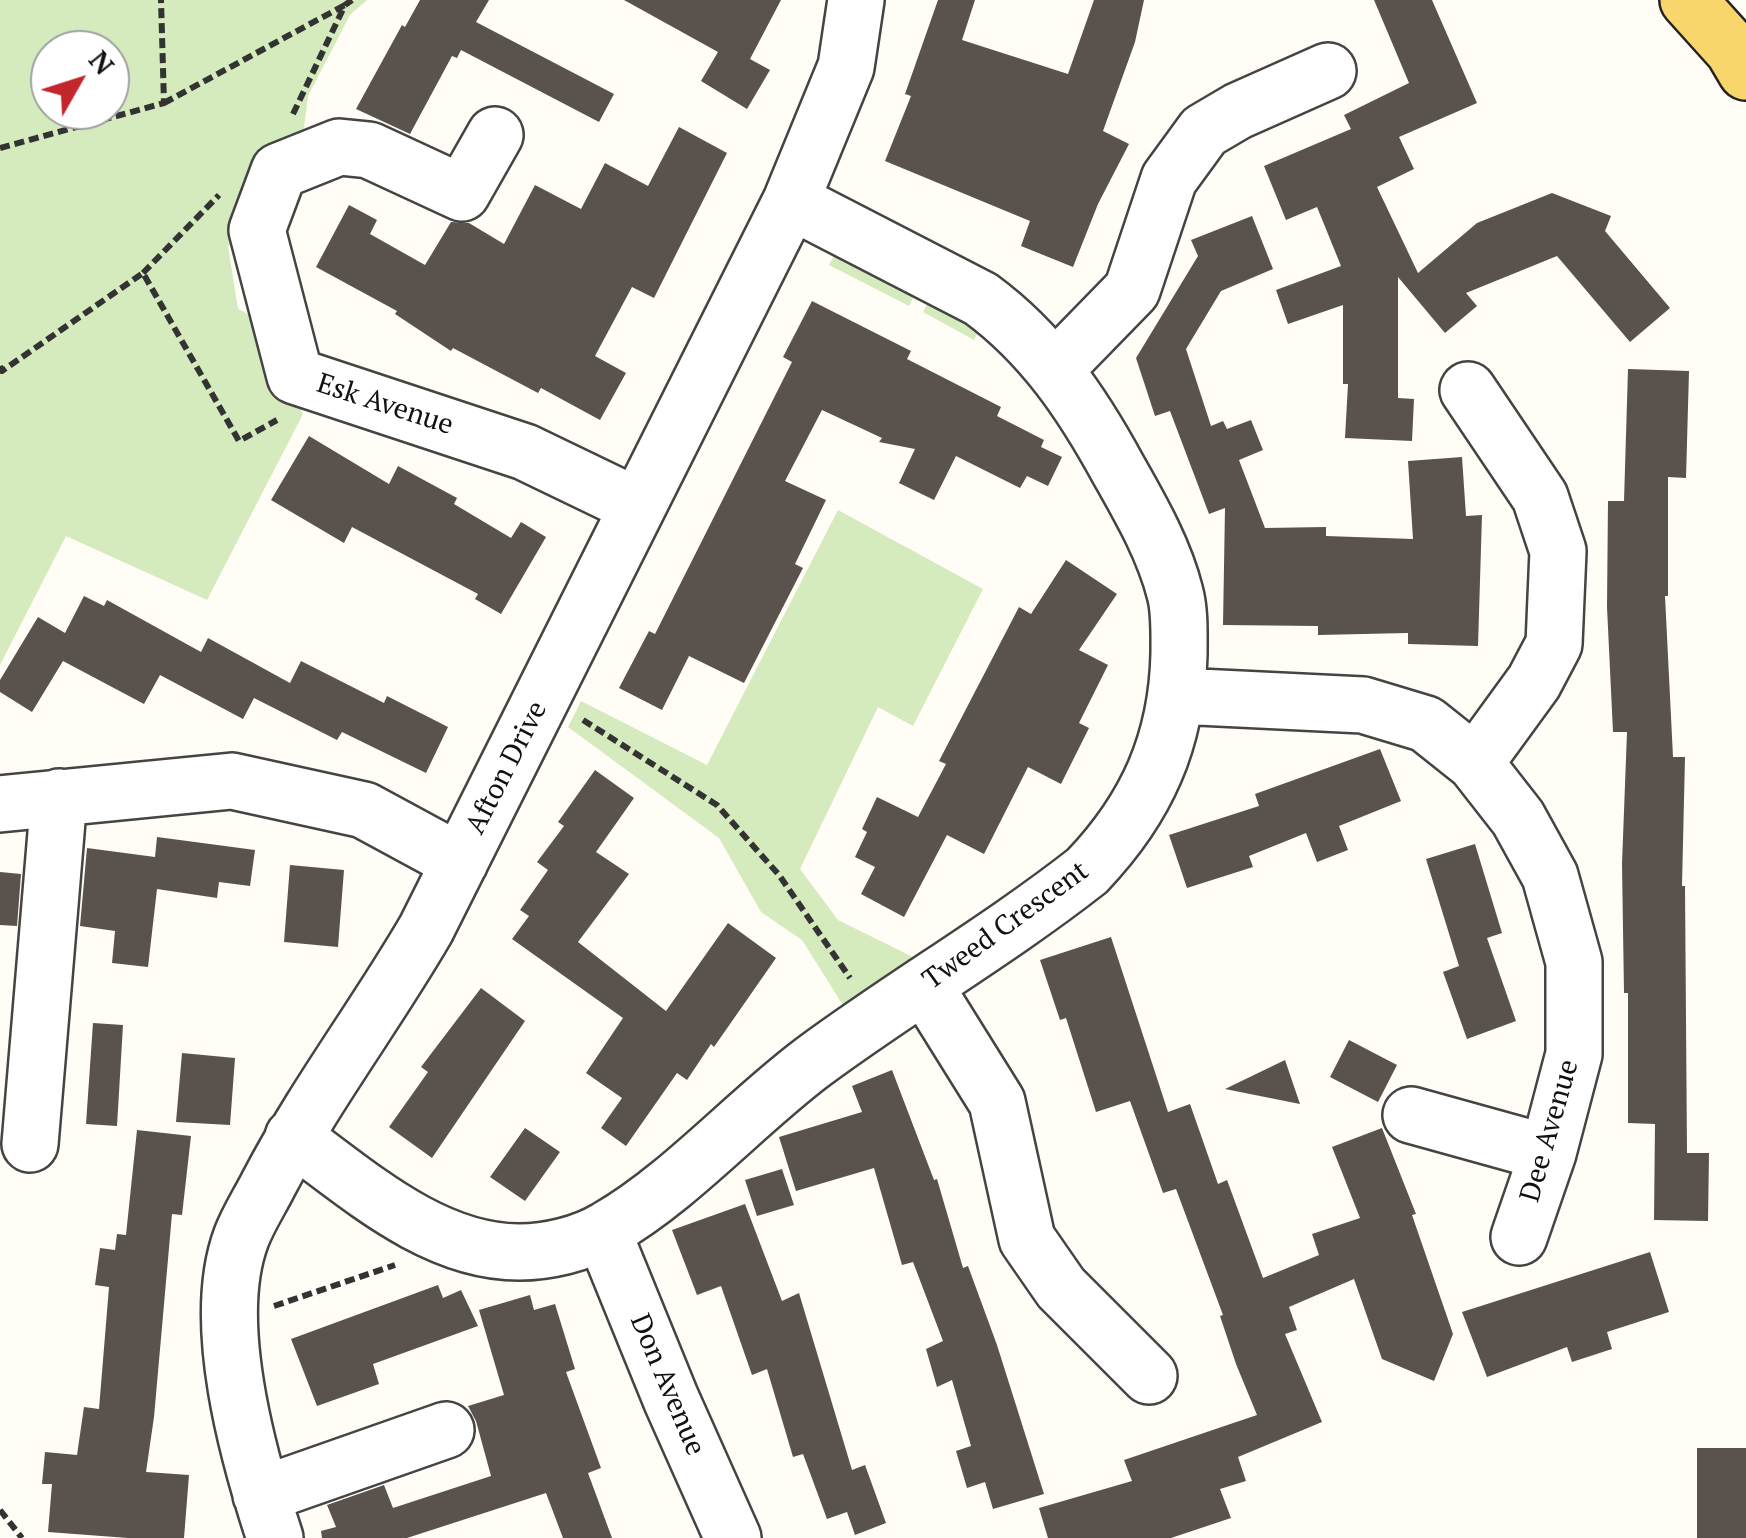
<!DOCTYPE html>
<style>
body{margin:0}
#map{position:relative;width:1746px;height:1538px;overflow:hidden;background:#fffdf5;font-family:"PT Serif",serif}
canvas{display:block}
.north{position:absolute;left:30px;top:30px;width:100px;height:100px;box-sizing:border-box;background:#fff;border:2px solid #a0a0a0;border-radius:50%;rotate:51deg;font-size:28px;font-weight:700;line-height:40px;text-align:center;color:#111}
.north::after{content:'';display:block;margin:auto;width:35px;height:45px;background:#c4262e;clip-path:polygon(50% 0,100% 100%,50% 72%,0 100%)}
</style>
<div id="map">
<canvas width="1746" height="1538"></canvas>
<div class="north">N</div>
</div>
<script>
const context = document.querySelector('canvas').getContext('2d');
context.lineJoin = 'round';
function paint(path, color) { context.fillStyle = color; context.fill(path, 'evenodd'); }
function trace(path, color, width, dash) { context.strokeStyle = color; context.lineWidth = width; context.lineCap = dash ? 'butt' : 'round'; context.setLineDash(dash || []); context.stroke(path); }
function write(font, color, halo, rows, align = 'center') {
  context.font = font + ' "PT Serif",serif'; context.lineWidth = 10; context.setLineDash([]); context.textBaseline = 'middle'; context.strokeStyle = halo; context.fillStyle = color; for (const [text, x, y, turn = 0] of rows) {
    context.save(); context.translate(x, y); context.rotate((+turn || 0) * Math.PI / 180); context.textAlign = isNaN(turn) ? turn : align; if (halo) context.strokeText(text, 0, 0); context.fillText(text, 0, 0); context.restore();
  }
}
paint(new Path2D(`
 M0,0H367L350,15L308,96L303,136L249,237L228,246L238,309C270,320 290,385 303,414L207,600L66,536L0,665ZM50,50H110V110H50Z
 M839,246L919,286L909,306L829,265Z
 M933,293L983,322L974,340L923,312Z
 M838,510L983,589L913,726L878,707L800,869L838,920L913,957L846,1010L802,940L761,912L719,838L568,727L581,701L707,765Z`), '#d5ebbd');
paint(new Path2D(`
 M420,0H489L476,22L614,94L599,122L461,50L457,58L452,56L410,134L356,109L402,25L405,27Z
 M624,0H781L750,59L770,70L747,109L701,81L718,52Z
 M938,0H975L962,40L1068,74L1094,0H1144L1135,42L1103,131L1129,144L1098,204L1073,267L1021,246L1030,221L885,161L911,96L905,94Z
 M1374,0H1432L1477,103L1399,137L1414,169L1377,187L1418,273L1477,223L1552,193L1611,216L1605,231L1670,308L1630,342L1557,256L1466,293L1477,306L1445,333L1398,277V398L1414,399L1412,441L1345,438L1348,384H1343V305L1288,324L1276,290L1341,266L1317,207L1286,220L1264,166L1351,129L1344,115L1409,83Z
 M679,127L727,153L654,298L632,287L595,356L626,373L600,420L541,388L538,393L453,348L451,351L395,314L397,311L316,267L349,205L377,220L370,234L425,265L451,222L469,223L504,244L535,185L581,209L605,163L648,186Z
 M1252,216L1273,269L1221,291L1186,349L1211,426L1223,421L1227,429L1251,420L1263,450L1239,460L1265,528L1326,527V536L1413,539L1408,461L1462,457L1466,516L1482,515L1478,646L1408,644V633L1318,635V626L1223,625L1225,508L1209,514L1170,411L1155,416L1136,358L1198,256L1191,240Z
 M812,301L911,351L907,359L1001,407L997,416L1044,440L1041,447L1062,457L1048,486L1027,476L1020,488L956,456L934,500L899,483L915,449L879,442L882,438L822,410L785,481L826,500L795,564L803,568L744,683L689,656L662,710L619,688L649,631L655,634L792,362L783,357Z
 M1628,369L1689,371L1686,478L1668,477V596H1665L1673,757H1685L1682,886H1685L1687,1153H1709L1708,1221L1654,1220L1655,1124L1628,1123V993H1624L1622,864L1627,732H1613L1607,607L1608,501H1624Z
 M309,436L389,484L398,466L457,498L454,504L511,538L521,522L546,537L501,614L475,599L478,594L352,527L344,543L271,500Z
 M1066,560L1117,594L1079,650L1108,665L1079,723L1089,728L1061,784L1028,767L984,854L947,835L904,917L861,894L875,867L855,857L867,832L862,829L877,797L918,817L946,764L939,761L1019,607L1031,614Z
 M84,596L104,606L107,600L201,652L208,638L290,683L301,661L384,703L387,696L448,727L426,773L342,732L337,740L254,698L243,719L160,675L144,704L63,661L32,712L0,692V680L38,617L65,633Z
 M1380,749L1401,801L1339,826L1348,850L1317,862L1306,833L1249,856L1253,867L1187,888L1169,835L1259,806L1255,794Z
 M595,770L634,798L596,852L629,874L578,942L666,1011L728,923L776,958L714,1047L711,1044L687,1080L677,1073L626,1146L601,1128L622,1098L586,1073L623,1018L512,939L529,916L520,910L548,870L537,862L564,826L558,822Z
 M157,837L255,850L250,886L219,882L217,898L157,889L148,967L112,963L115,931L80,926L87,848L155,857Z
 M1475,844L1502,933L1487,938L1516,1021L1467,1039L1443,972L1459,966L1426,859Z
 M290,865L344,870L338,947L284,942Z
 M0,872L21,874L17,926L0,925Z
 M1111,937L1168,1112L1190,1104L1218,1184L1227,1180L1263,1278L1319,1255L1312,1234L1360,1218L1332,1147L1382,1128L1416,1214L1412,1215L1453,1334L1434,1381L1382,1359L1354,1279L1289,1307L1297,1330L1285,1334L1322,1422L1238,1457L1246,1481L1220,1489L1231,1518L1171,1538H1048L1039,1508L1132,1481L1124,1460L1257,1415L1236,1364L1220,1316L1223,1315L1176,1189L1163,1193L1130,1101L1096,1112L1066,1018L1060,1020L1040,960Z
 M481,988L525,1021L432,1158L389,1127L428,1072L421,1067Z
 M93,1023L123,1025L117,1126L86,1124Z
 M1349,1040L1397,1065L1378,1102L1330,1077Z
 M182,1053L235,1058L230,1125L176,1122Z
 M1285,1060L1300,1104L1225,1089Z
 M892,1070L934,1180L937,1179L963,1268L968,1266L997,1345L1044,1494L993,1509L985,1482L967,1488L956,1451L971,1446L952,1380L937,1387L926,1349L943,1341L913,1262L902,1265L874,1168L796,1191L779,1137L862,1112L852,1086Z
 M525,1128L560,1152L525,1201L490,1177Z
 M137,1130L191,1136L182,1215L172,1214L154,1417L146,1472L189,1475L184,1538H128L48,1532L52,1484H42L45,1452L77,1455L84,1407L99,1409L109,1287L95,1285L100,1248L115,1250L117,1234L126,1235Z
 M782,1169L794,1205L757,1216L745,1180Z
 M745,1204L782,1301L799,1293L852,1470L865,1465L886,1523L855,1535L847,1512L827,1519L803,1454L793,1457L767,1369L752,1375L721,1286L697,1295L672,1230Z
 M1650,1252L1669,1312L1607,1332L1612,1349L1572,1362L1567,1347L1487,1377L1462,1312Z
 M438,1285L443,1298L461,1290L478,1326L373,1364L379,1384L317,1406L291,1339Z
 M530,1295L534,1310L555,1304L575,1369L566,1372L601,1468L588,1473L612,1538H563L546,1493L407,1538H322L321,1531L336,1527L327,1505L384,1485L393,1508L491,1476L476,1421L468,1406L504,1395L479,1310Z
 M1697,1448H1746V1538H1697Z`), '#5a524d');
const minor = new Path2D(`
 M495,135L462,193L369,150L339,147L279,171L257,230L295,376L525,452L637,506
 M1056,368L1132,290L1169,179L1204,131L1238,111L1328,71
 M1468,390L1540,497L1558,551L1554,644L1534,682L1475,763
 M1178,696L1363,705L1426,724L1475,763L1518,818L1550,876L1574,962V1054L1548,1153L1519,1237
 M0,804L232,781L364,810L460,862
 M924,985L997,1102L1027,1239L1061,1288L1149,1376
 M1411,1115L1548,1153
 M293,1137C359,1185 433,1252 519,1252C548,1252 582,1244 607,1229C679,1188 745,1113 813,1062C902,996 999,940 1087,871C1147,808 1177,741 1179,654C1179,635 1180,611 1175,593C1164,549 1140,508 1118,469C1082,403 1042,344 981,299L791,201
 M30,1144L59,797
 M603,1232L671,1399L733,1538
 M261,1495L446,1430
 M275,1538C248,1456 210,1322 241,1238C248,1219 260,1201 269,1183C315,1095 376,1015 426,929L791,201L846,67L856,0`);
const major = new Path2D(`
 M1688,0L1733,50L1746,72`);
trace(minor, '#444', 60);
trace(major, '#222', 60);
trace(new Path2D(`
 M164,103L345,5
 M293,114L345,5L352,0
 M0,148L164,103L161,0
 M143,273L219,195
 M0,366L2,371L143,273L239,441L277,420
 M583,720L717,805L779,875L850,978
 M274,1306L395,1265
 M0,1510L22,1538`), '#333', 6, [10, 5]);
trace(minor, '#fff', 55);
trace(major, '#f9d66b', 55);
write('28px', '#111', '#fff', [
 ["Esk Avenue",385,405,18],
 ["Afton Drive",507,768,-63],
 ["Tweed Crescent",1006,926,-36],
 ["Dee Avenue",1550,1131,-74],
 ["Don Avenue",667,1385,67]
]);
</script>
